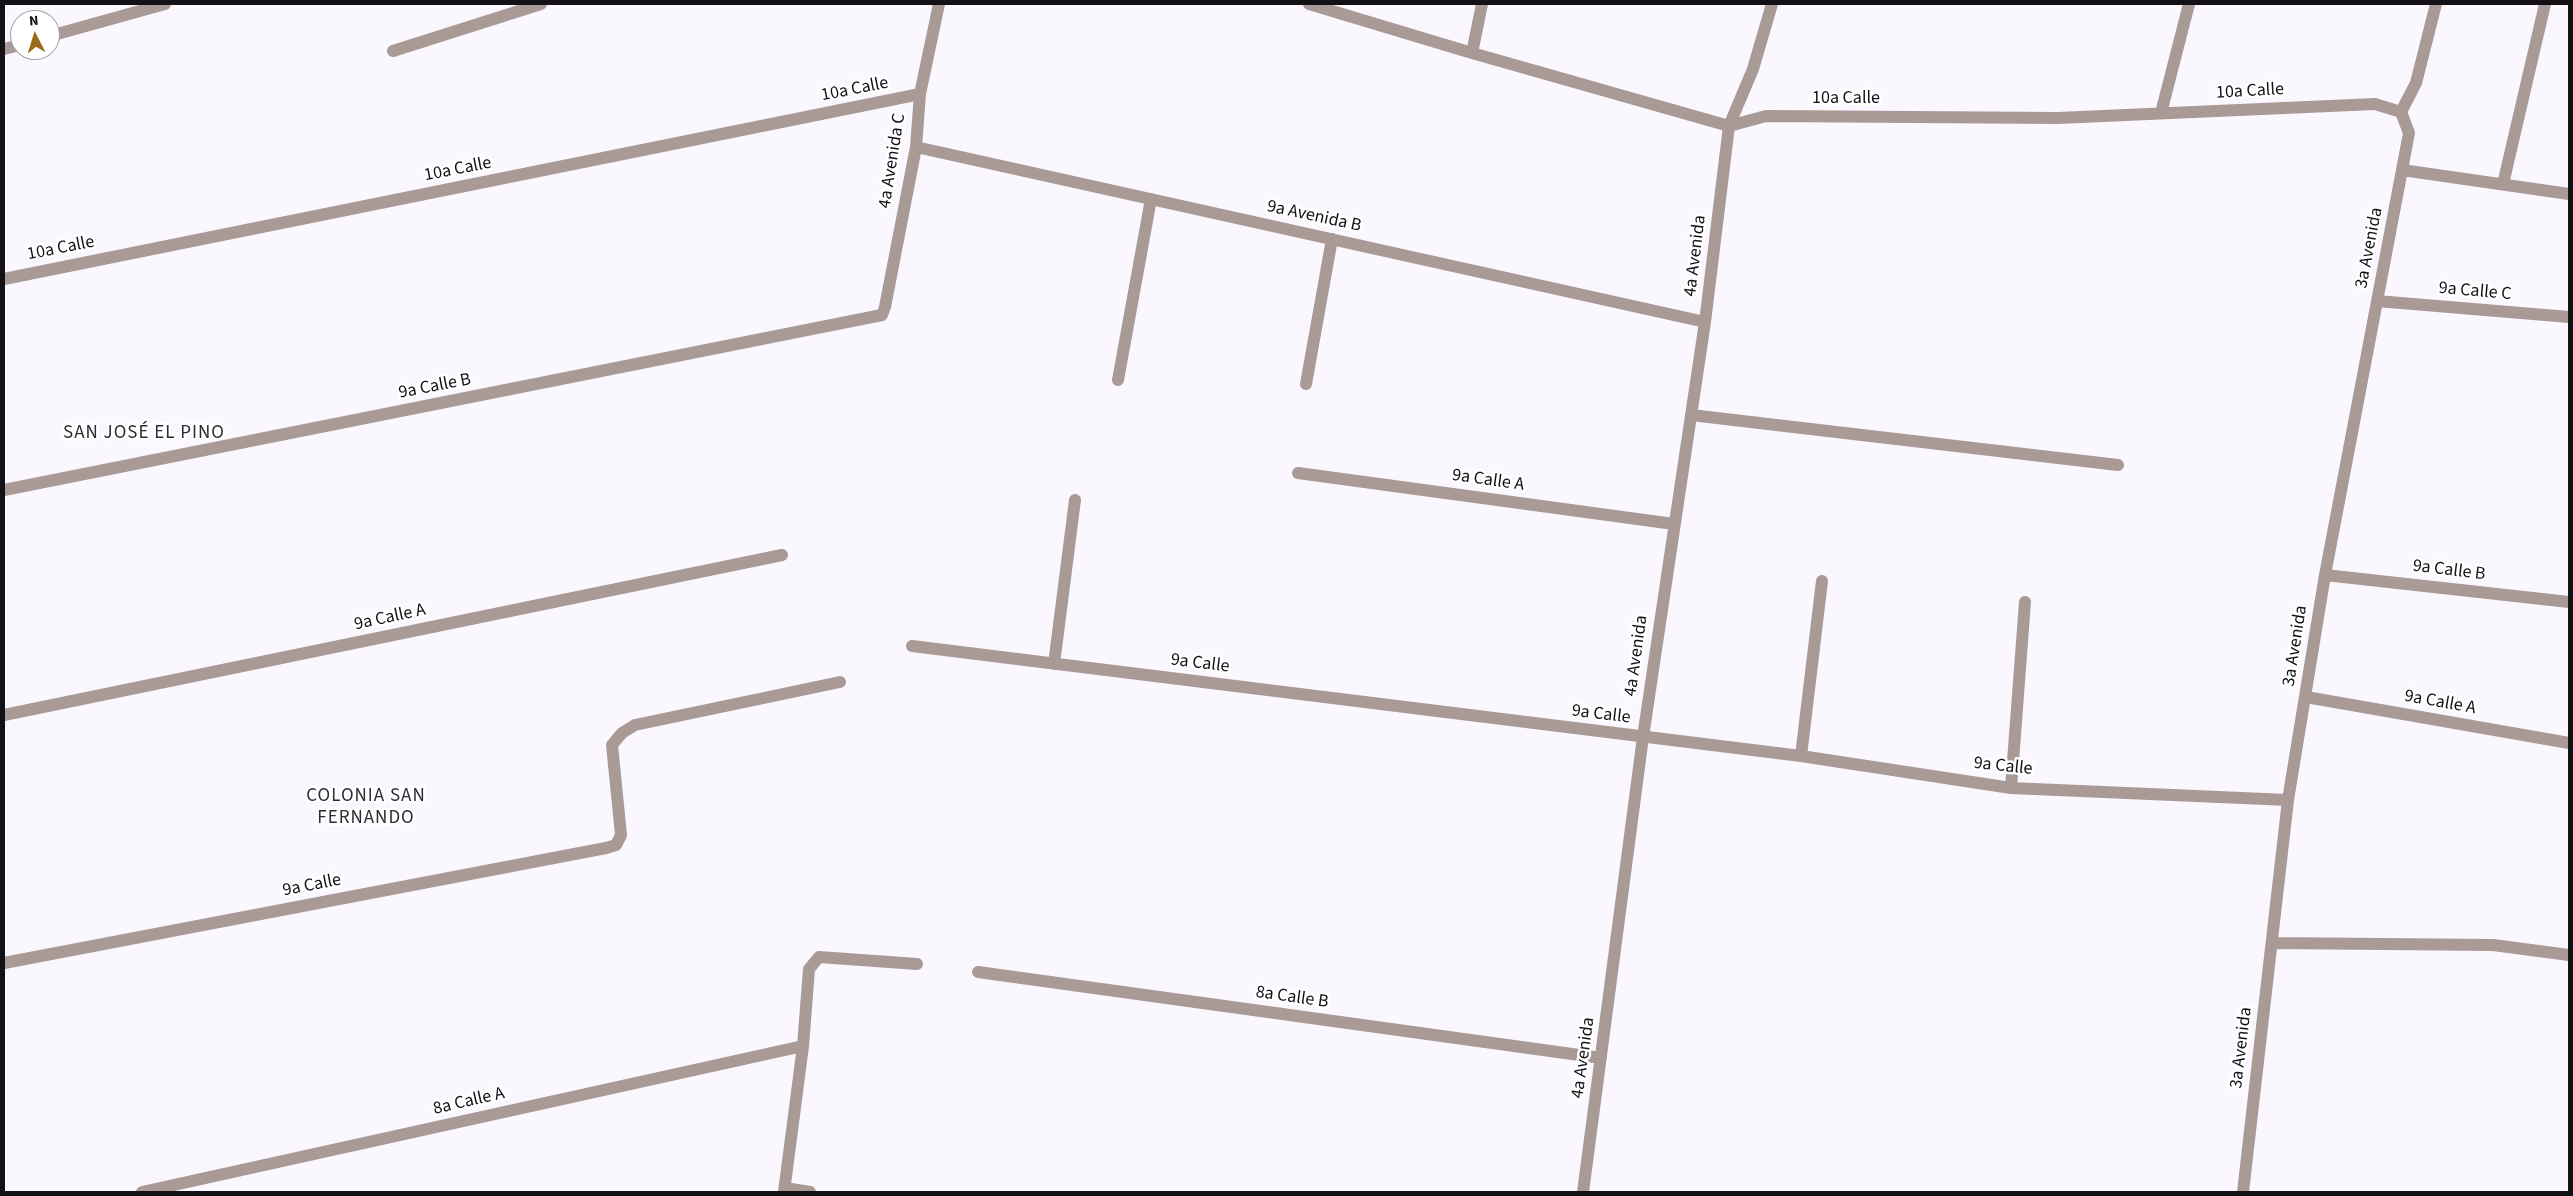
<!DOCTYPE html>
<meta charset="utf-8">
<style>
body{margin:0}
#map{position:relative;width:2573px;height:1196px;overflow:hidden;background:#faf7ff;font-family:"Source Sans 3",sans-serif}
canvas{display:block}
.frame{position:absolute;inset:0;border:5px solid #131115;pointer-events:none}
.north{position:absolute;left:10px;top:10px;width:50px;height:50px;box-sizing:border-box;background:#fff;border:1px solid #a1a0a1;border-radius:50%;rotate:355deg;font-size:14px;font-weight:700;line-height:20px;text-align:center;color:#131115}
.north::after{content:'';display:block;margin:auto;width:18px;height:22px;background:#9b6a1d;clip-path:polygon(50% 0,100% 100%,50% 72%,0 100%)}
</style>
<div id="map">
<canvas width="2573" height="1196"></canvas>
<div class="frame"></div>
<div class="north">N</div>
</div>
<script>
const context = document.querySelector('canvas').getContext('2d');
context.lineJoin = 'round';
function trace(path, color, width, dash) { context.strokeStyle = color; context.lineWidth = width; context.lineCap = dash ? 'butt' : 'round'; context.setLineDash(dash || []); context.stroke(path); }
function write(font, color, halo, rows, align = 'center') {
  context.font = font + ' "Source Sans 3",sans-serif'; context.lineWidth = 5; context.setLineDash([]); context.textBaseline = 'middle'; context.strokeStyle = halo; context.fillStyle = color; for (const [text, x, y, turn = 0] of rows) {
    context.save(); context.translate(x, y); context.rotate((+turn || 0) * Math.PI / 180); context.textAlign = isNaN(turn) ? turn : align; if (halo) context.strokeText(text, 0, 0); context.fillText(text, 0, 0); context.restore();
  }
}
trace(new Path2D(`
 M1309,4L1472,53L1729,126L1766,116L2058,118L2375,104L2401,112
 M50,36L165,4
 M4,49L20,45
 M393,51L541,4
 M1472,53L1482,4
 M2401,112L2416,83L2436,4
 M2161,113L2189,4
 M916,147L1705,322
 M2402,170L2569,194
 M2503,184L2545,4
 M4,279L920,94
 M2377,301L2569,317
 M1118,380L1151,199
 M1306,384L1332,239
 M1691,415L2118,465
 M1298,473L1674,524
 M4,490L882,315L885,307L916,147L920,94L939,4
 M2325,575L2569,602
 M912,646L1801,756L2011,788L2288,800
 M1054,664L1075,500
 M2306,697L2569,743
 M4,715L782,555
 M1801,756L1822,581
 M2011,788L2025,602
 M2272,943L2493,945L2569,955
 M4,963L606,848L616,845L621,835L612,745L622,733L635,725L840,682
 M978,972L1601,1058
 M785,1188L810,1192
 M142,1192L803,1046
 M784,1192L803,1046L809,969L819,957L917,964
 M1583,1192L1643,737L1705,322L1729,126L1753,69L1772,4
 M2243,1192L2288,800L2325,575L2409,133L2401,112`), '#a99a96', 12);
write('18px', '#131115', '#fff', [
 ["10a Calle",855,90,-11],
 ["10a Calle",2250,92,-3],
 ["10a Calle",1846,99],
 ["4a Avenida C",893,161,-81],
 ["10a Calle",458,170,-11],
 ["9a Avenida B",1314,217,12],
 ["3a Avenida",2370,248,-79],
 ["10a Calle",61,249,-11],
 ["4a Avenida",1696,256,-83],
 ["9a Calle C",2475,292,5],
 ["9a Calle B",435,387,-11],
 ["9a Calle A",1488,481,8],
 ["9a Calle B",2449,571,7],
 ["9a Calle A",390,618,-12],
 ["3a Avenida",2296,646,-81],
 ["4a Avenida",1637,656,-82],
 ["9a Calle",1200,664,7],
 ["9a Calle A",2440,703,10],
 ["9a Calle",1601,715,7],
 ["9a Calle",2003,767,6],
 ["9a Calle",312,886,-11],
 ["8a Calle B",1292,998,8],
 ["3a Avenida",2242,1048,-83],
 ["4a Avenida",1584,1058,-82],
 ["8a Calle A",469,1102,-13]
]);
context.letterSpacing = '1px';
write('19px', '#2e2b34', '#fff', [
 ["SAN JOSÉ EL PINO",144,434],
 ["COLONIA SAN",366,797],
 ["FERNANDO",366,819]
]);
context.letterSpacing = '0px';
</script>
